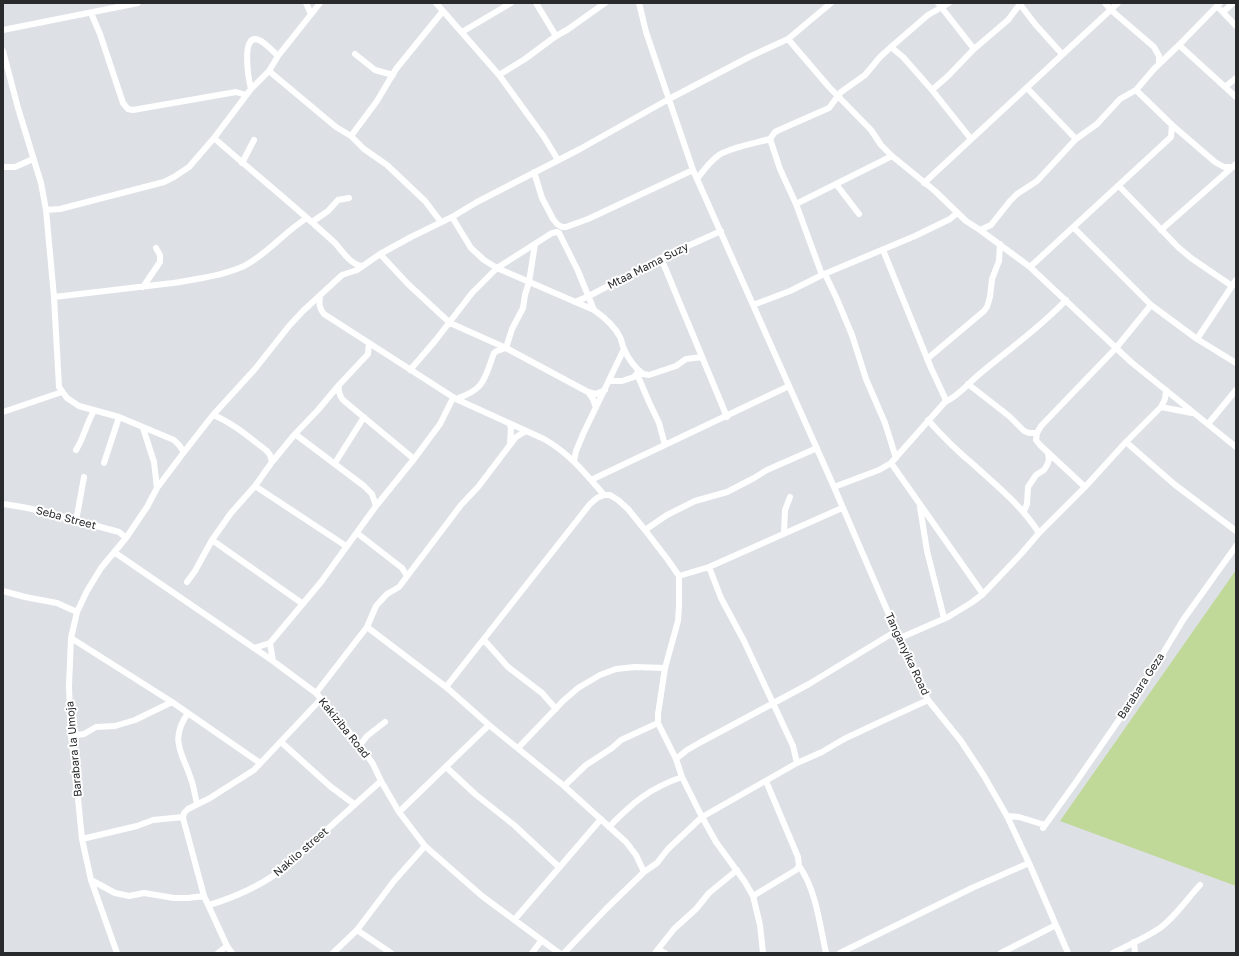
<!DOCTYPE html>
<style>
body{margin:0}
#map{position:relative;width:1239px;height:956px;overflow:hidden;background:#dde0e5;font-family:"Golos Text",sans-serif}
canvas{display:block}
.frame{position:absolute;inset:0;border:4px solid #292a2c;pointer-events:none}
</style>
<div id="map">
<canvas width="1239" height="956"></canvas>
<div class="frame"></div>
</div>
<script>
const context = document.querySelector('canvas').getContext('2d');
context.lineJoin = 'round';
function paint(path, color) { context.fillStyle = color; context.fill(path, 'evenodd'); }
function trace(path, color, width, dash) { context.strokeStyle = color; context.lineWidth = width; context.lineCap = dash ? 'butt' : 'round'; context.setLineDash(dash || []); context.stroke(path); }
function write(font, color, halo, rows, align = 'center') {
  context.font = font + ' "Golos Text",sans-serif'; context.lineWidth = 4; context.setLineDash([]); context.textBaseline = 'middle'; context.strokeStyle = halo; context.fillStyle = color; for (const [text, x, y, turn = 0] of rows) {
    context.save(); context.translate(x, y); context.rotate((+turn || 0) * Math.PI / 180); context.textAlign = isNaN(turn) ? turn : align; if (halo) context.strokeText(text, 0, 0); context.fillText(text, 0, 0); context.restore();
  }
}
paint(new Path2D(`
 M1236,570V886L1060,821Z`), '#c0d898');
trace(new Path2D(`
 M306,3L311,14
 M436,3L499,75L544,137L558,160
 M536,3L556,36
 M639,3L646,32L693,170L834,487L896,631L928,700L961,741L984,776L1007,816L1029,863L1068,953
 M938,3L974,49
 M1019,3L1035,24L1062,54
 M1105,3L1111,10L1154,47L1159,56V64
 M1217,6L1236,26
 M1223,12L1233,3
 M91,13L100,34L123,103L128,109L133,110L236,92L246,95
 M3,30L138,3
 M462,32L511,3
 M788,39L829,87L871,130L881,145L892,156L935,191L966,221L980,230L1030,267L1131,362L1236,447
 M1179,45L1236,97
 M891,47L903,57L932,90L971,139
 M3,51L18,108L41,183L46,210L54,297L59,387L67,398L79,406L119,417L174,440L179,445L184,452
 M355,54L375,70L393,75
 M269,71L336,127L351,136L364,149L387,165L425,201L441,222
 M499,75L525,59L556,36L567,30L605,3
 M1225,87L1236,78
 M1027,88L1076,139
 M251,89C249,81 240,32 259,40C264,42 274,52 278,56
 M932,90L948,76L974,49L1008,20L1020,4
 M1136,90L1172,125L1215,162L1224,167H1233
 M351,136L377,101L396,69L443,11
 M214,138C254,173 296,207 335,243C343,252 350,264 362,266
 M242,163L254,140
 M3,167H15L33,159
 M534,172L542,198L553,219L557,224L562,227H566L588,219L693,170
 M697,179C703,171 710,161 719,155C731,147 756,143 770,139
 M924,183L1118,3
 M836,184L859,214
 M1119,186L1178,247L1191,258L1232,286
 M796,204L892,156
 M46,210L60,209L164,182L174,177L189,167L214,138L251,89L269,71L278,56L320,3
 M452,217L471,248L484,260L497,268L594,310C604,317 614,325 620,337C622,341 622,345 624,349C628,358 635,368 643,374L649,375L676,366L686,359L702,357
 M312,222L328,211L338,200L349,198
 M1074,228L1151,305L1197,339L1236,363
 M980,230L991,225L1010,201L1017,194L1037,181L1076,139L1097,124L1120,99L1136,90L1154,69L1179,45L1220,3
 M1161,230L1236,164
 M380,254L408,284L450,323L506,348L588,392L596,394L605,390
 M661,258L727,417
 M1030,267L1171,137L1172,125
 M825,274L836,297L852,335L866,379L885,423L896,458
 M822,275L796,204L780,169L770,139L775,132L779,130L829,108L841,92L865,75L880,57L891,47L928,15L949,3
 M143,287L160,262V255L156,248
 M320,296C319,304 319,308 324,314L456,399L544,439C569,453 585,473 604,495
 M54,297C94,292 133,288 173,283C197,279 222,276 244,266C268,254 285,231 307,218
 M575,302L589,296L661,258L721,231
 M753,305L790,291L822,275L915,236L950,219L957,213
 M1197,339L1236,280
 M927,359L984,311L987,307L990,297L992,279L999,261L1000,244
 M410,370L435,341L472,293L497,268L552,233L557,232L559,233L578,271L594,310
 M637,374L649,402L659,423L665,445
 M609,381H622L634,377L638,372
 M968,384L1009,416L1024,431L1029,433H1037
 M339,385C338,391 339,395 343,400L414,459
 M588,392L593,399L596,408
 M456,399C485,389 484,380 494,353L497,351L506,348L512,329L523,308L525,295L529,282L535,244
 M945,402C958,396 966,386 976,377C1006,351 1039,329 1066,300
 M1161,407L1192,413
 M3,412L62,392
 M213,415C233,423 250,438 267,451L270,455L272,462
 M928,420C942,436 957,451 974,465C998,487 1022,506 1039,533
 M509,423L511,428L510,444
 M1208,424L1236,390
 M143,428L154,462L157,488
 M295,434L364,486L372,494L376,506
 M1126,442L1174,484L1236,531
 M76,450C84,438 86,424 94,411
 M574,461L576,451L584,432L624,349
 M104,463L119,417
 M335,463L364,417
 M891,463L983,594
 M591,480L789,386
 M255,486L346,546
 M834,487L879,470L891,463L945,402V398L931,368L883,250
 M1085,487L1040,445L1036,440L1037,433L1041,426L1116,348L1151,305
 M3,504C42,509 81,522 119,532L126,538
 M920,507L927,551L944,618
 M1024,511L1027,504L1028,487L1036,475L1044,470L1047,465L1049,460L1048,453
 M76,521L84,477
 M645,530L667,515L695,501L727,492L754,478L767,470L817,448
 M357,533L402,568L407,576
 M784,533L785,510L790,497
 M212,540L303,604
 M114,552L273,661L316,693L360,745L373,764L381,781L399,812L425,846L482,896L559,953
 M709,567L721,598L744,641L793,746L797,763
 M679,576L709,567L842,508
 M187,582L195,571L212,540L231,513L255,486L272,462L295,434L318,410L339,385L368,354L369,343
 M3,591L25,597L57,603L77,612
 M367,627L446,687L489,725L564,786L626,842L636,855L644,872
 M71,638L172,702L260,763
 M900,638L948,617L971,603L983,594L1021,554L1039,533L1085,487L1126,442L1161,407L1165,399L1166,390
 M484,640L508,667L542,693L556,709
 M270,643L273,661
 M254,648L270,643L321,582L376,506L414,459L440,424L453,398
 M446,687L590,504L597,498L604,495H610L618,500L628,509L645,530L668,560L679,576V606L678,621L665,668L658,714V723L676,759L682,777L702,817L716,842L745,882L753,896L760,925L763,953
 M316,693L367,627L376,606L387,594L399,587L461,505L478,487L516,437L526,431
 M188,713C169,740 182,752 191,779C194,787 195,796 197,804
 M71,736L84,734L96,727L115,726L135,720L172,702
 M281,742L331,787L354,804
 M360,745L367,736L385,722
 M518,748L563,701L578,688L600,675L616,669L635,667L665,668
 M676,759L687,750L701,742L809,684L896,631
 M446,767L475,794L514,825L559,867
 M564,786L586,765L612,748L621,740L658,723
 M399,812L489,725
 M1007,816L1019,817L1045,825
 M609,827C632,803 650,788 682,777
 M1043,828L1076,782L1150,675L1183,620L1236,546
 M82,839L137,826L153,820L183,817
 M799,866C816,889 820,926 826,953
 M91,880L115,893L129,896L144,893L174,898H188L204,896
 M753,896L796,870L799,866L798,857L766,781
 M209,905C236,897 260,886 283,869L381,781
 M515,919L601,819
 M357,930L391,953
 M1134,942L1135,953
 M658,949L665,953
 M117,953L91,880L82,839L75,768L71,736L69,686L71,638L77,612L87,591L101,568L126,538L147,507L157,488L184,452L213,415L255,369L289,326L303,311L342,275L357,270L380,254L411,237L452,217L477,202L580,149L669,99L751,56L788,39L831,3
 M218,953L227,946
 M232,953L227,946L204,896L183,818L184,813L188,809L210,798L254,770L321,699
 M333,953L357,930L394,881L425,846
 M532,953L541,941
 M564,953L606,909L644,872L657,863L668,849L702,817L797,763L822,752L844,739L878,723L928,700
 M655,953L674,929L696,909L709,893L737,870
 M840,953L972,888L1029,863
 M1001,953L1056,925
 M1113,953C1129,945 1145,938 1160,928C1175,917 1187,899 1200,885`), '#fff', 6);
write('11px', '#292a2c', '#fff', [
 ["Mtaa Mama Suzy",648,266,-27],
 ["Seba Street",66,518,15],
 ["Tanganyika Road",907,654,65],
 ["Barabara Geza",1141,686,-57],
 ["Kakiziba Road",344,728,51],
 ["Barabara la Umoja",74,749,-95],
 ["Nakilo street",301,852,-41]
]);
</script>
